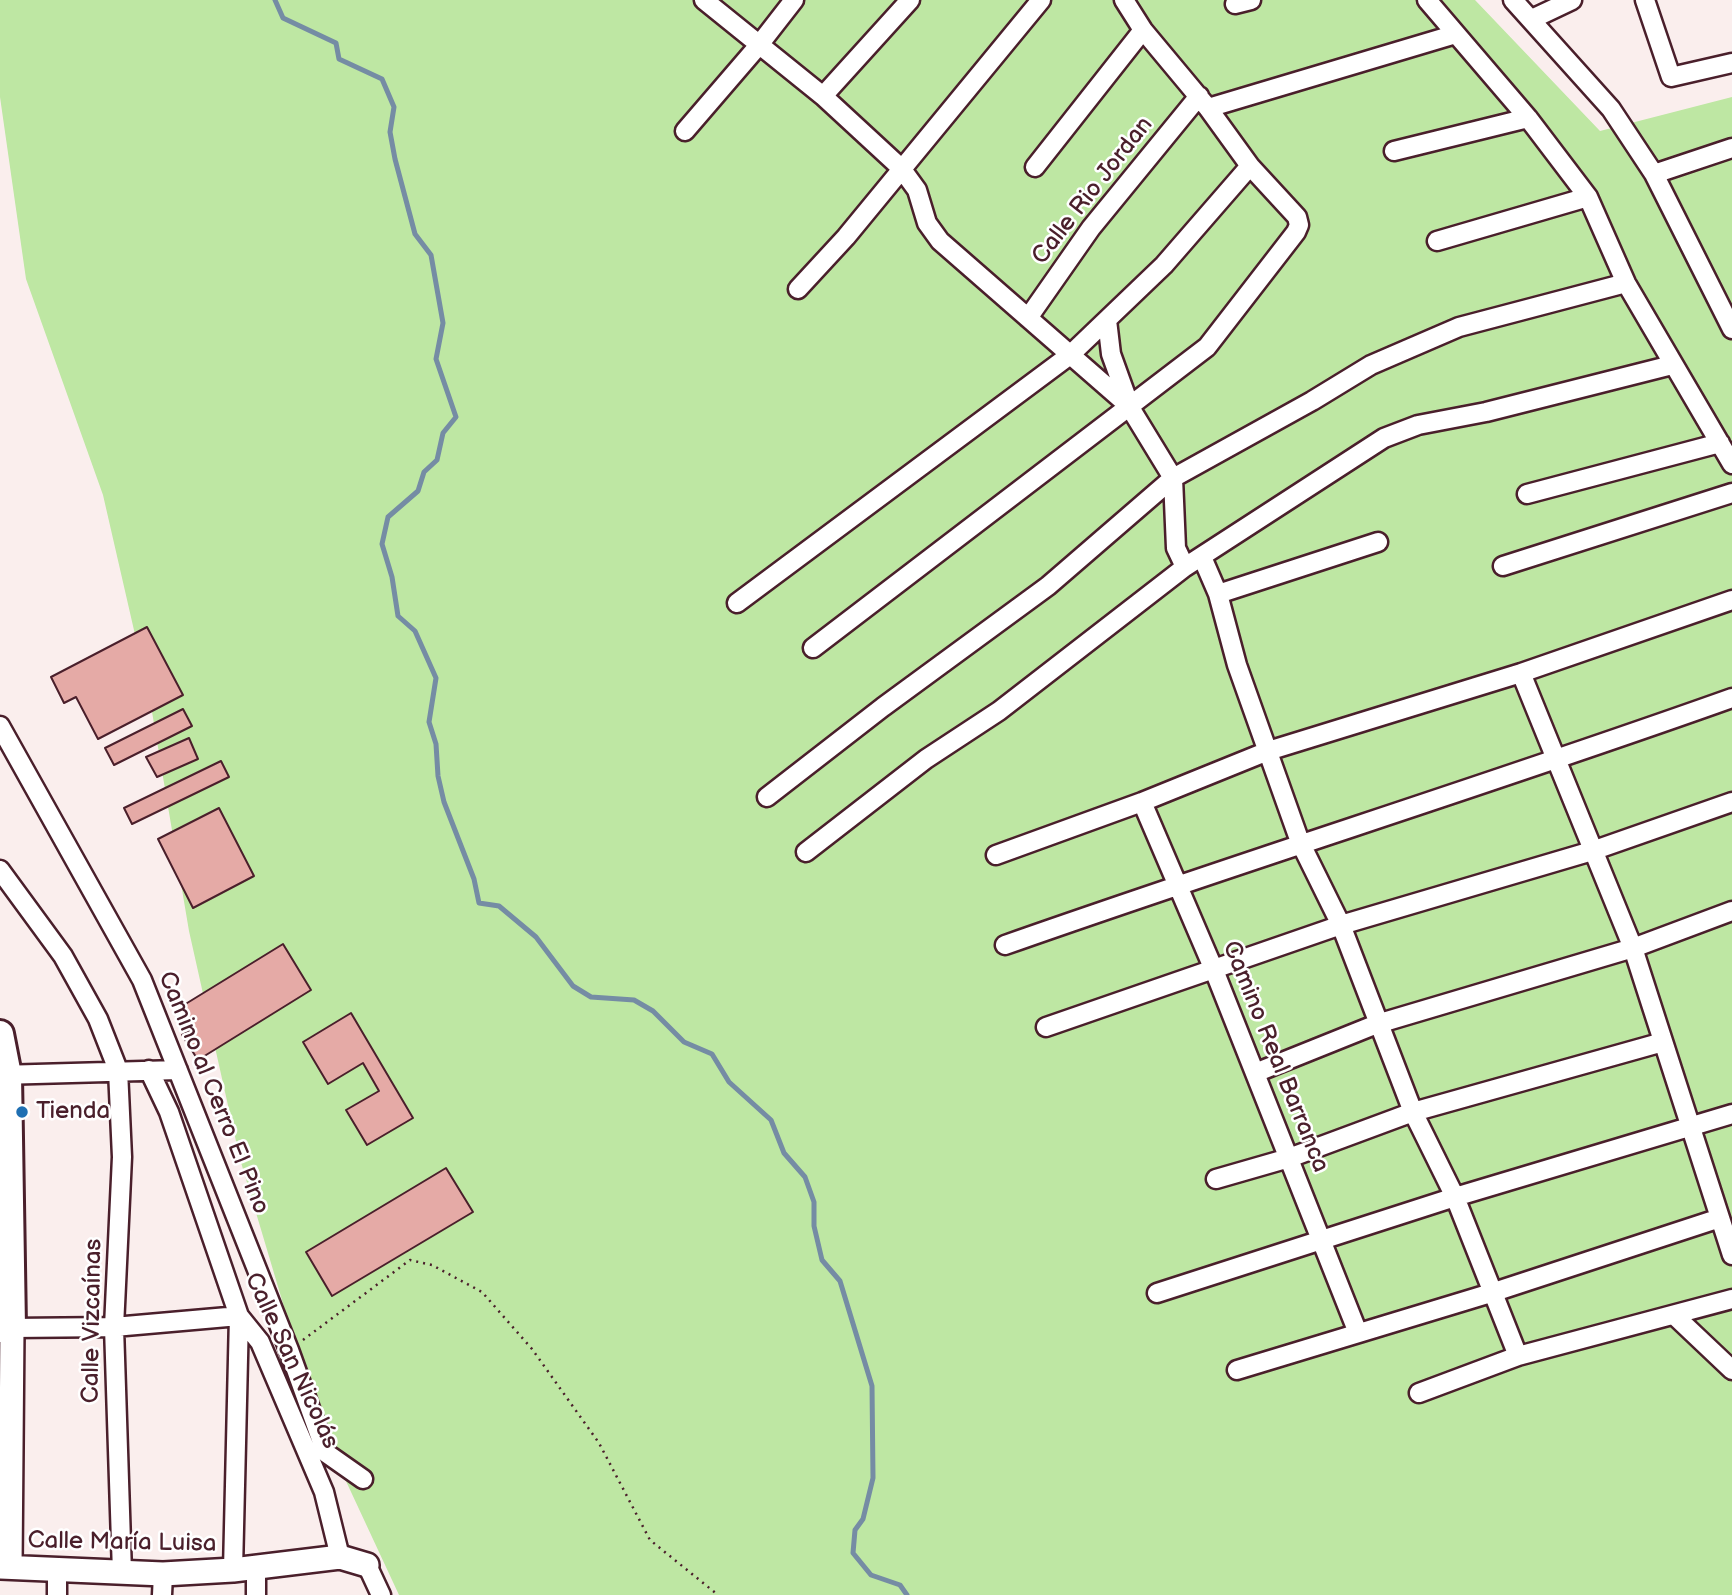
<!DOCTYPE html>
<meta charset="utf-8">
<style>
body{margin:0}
canvas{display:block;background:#faeeed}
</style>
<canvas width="1732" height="1595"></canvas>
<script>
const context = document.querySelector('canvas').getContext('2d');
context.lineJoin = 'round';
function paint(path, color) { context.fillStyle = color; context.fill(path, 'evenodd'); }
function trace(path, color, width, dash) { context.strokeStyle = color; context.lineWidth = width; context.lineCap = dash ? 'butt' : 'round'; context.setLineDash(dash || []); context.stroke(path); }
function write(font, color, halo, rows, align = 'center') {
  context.font = font + ' "Balsamiq Sans",sans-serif'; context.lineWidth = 5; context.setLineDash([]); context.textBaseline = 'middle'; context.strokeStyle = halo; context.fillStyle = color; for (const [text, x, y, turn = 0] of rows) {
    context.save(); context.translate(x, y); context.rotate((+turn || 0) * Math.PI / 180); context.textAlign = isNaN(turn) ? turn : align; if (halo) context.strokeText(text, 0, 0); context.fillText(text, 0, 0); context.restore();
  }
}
paint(new Path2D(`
 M0,0H1475L1600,131L1732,97V1595H399L318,1421L240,1159L189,931L150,700L103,495L26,279L0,97Z`), '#bee7a3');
trace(new Path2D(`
 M275,0L283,18L336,43L339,59L382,79L394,107L390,132L395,159L415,234L431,255L443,323L436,359L456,417L443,433L437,460L424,472L418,491L388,517L382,544L392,577L398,616L415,631L436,678L429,722L436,744L438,776L444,802L474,879L479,903L499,906L536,937L573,986L591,997L634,1000L653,1011L684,1042L712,1054L729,1082L771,1120L784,1153L805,1177L814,1202V1226L822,1260L840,1281L872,1386L873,1478L863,1519L855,1530L853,1553L871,1575L900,1585L907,1595`), '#758ca4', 5);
const building = new Path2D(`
 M147,627L183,695L98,739L76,697L64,703L51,677Z
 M183,709L192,726L114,765L105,748Z
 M189,738L198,759L157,777L146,757Z
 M221,761L229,777L132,824L124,808Z
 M219,808L254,876L193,908L158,839Z
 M283,944L311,990L198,1060L182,1035L193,1029L179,1008Z
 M351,1013L413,1118L367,1145L346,1110L379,1091L363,1063L328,1084L303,1042Z
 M446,1168L473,1212L332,1296L306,1252Z`);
paint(building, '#e5aaa6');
trace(building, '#4a1f2b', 2);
const minor = new Path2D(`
 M704,0L823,96L901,168L917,190L927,223L940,241L1129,406L1173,478L1176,548L1185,567
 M1427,0L1528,118L1588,197L1626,283L1732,464
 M1513,0L1611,109L1654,174L1732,329
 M1645,0L1671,77L1732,63
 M1235,4L1251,0
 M1532,19L1572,0
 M823,96L910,0
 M1208,108L1456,34
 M685,131L759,45L794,0
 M1394,151L1528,118
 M1035,167L1143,30
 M1654,174L1732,148
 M1437,241L1588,197
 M798,289L846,237L1041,0
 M1028,318L1091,228L1199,96
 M1107,320L1111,354L1129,404
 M1527,494L1720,443
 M1202,557L1218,594L1237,665L1300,842L1341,925L1413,1112L1455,1197L1518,1356
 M1503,566L1732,493
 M1218,594L1378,542
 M737,603L1070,355L1164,265L1250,166
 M813,648L1207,347L1296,232L1299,225L1297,217L1250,166L1208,108L1143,30L1124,0
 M1521,673L1633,948L1732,1255
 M0,726L142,980L289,1350L326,1453L363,1479
 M767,797L883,707L1048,586L1173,478L1312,401L1371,365L1459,327L1626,283
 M1142,802L1214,970L1358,1333
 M806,852L926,759L999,711L1185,567L1384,438L1418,425L1486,412L1672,365
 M996,855L1142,802L1268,751L1521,673L1732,600
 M0,870L63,956L98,1019L118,1070L122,1157L114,1327L122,1573
 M1005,945C1246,860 1491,784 1732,698
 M1046,1027L1341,925L1592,851L1732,802
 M149,1070L169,1112L239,1316L260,1342L324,1492L340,1557
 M1255,1073L1377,1024L1633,948L1732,911
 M0,1075L178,1070
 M1216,1179L1289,1158L1413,1112L1663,1042
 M1157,1293L1455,1197L1732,1114
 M1675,1316L1732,1370
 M12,1328L114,1327L239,1316L233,1570
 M1237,1370L1491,1293L1720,1218
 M1419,1393L1518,1356L1732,1299
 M367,1565L381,1595
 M256,1567V1595
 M57,1595V1571
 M162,1595L163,1574`);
const tertiary = new Path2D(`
 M0,1567L163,1574L233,1570L340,1557L367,1565
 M10,1567L12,1328`);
const secondary = new Path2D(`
 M0,1034L8,1075L12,1328L0,1329`);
trace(minor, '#4a1f2b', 23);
trace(tertiary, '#4a1f2b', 28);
trace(secondary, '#4a1f2b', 32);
trace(new Path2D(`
 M303,1340L410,1260L432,1265L482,1292L532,1349L599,1443L650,1540L718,1595`), '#4a1f2b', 2.5, [2, 5]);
trace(minor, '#fff', 18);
trace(tertiary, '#fff', 23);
trace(secondary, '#fff', 26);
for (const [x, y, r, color] of [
 [22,1112,7,"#1f6fb2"]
]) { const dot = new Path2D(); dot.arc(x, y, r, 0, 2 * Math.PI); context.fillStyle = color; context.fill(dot); trace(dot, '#fff', 2.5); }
write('24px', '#4a1f2b', '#fff', [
 ["Calle Rio Jordan",1093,191,-52],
 ["Camino Real Barranca",1275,1057,68],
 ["Camino al Cerro El Pino",213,1093,68],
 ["Calle Vizcaínas",93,1321,-89],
 ["Calle San Nicolás",291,1361,65],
 ["Calle María Luisa",122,1543,1]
]);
write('24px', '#4a1f2b', '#fff', [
 ["Tienda",36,1112]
], 'left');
</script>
